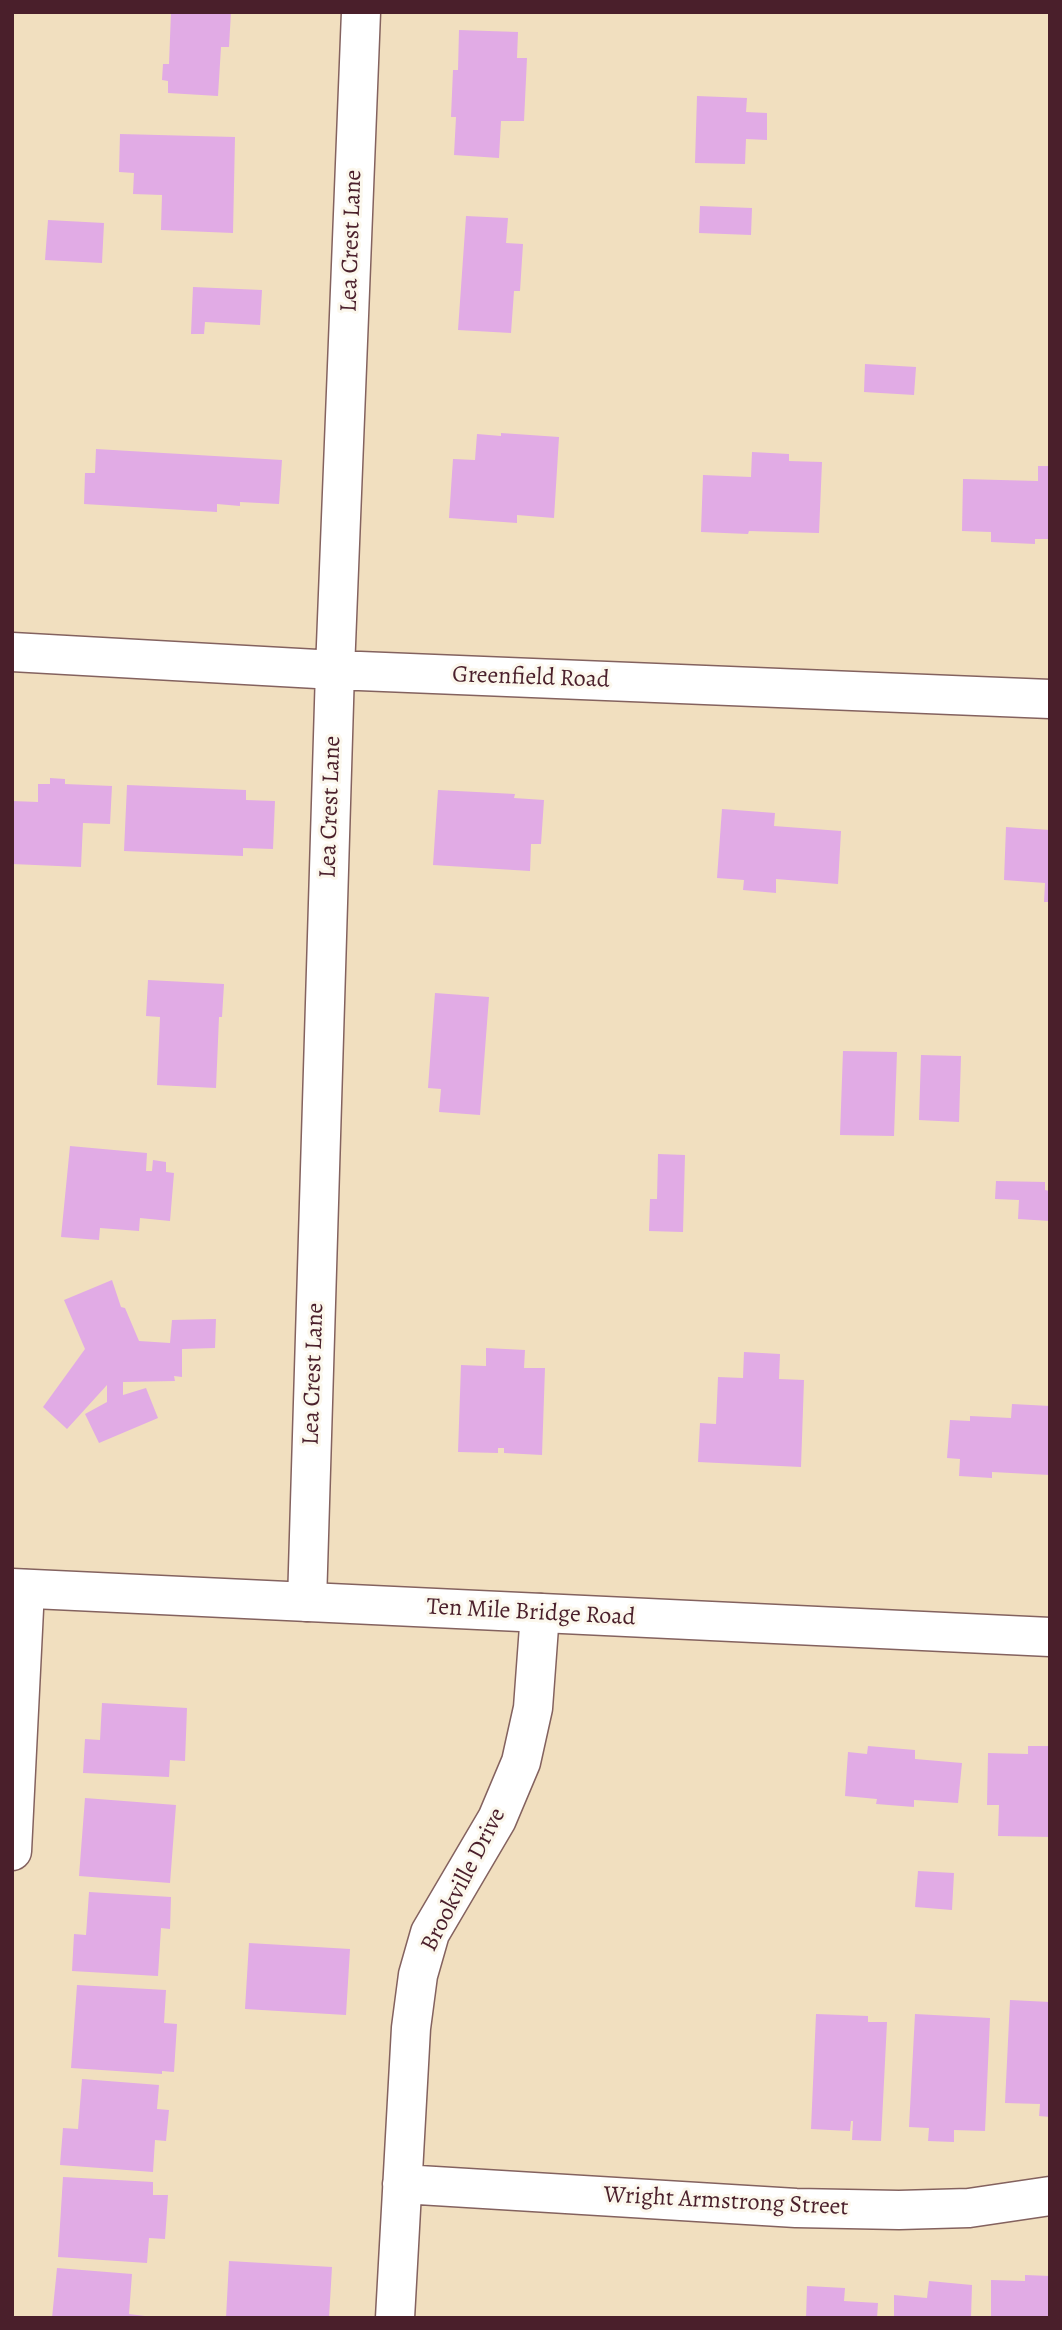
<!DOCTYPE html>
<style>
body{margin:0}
#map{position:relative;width:1062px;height:2330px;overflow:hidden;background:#f1dfbf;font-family:Alegreya,serif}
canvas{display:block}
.frame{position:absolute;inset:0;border:14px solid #4a1f2b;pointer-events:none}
</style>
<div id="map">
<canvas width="1062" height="2330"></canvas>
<div class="frame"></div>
</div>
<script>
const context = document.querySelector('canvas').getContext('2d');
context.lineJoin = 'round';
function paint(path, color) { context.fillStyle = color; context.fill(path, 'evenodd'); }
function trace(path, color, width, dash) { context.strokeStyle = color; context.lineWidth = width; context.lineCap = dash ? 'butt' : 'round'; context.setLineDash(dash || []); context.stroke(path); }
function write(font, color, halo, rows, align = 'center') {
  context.font = font + ' Alegreya,serif'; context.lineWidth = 6; context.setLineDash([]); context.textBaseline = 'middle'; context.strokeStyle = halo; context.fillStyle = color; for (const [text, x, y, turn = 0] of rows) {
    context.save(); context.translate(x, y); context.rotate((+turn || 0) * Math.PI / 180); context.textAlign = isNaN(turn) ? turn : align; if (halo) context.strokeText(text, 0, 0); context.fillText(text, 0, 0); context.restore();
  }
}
paint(new Path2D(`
 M171,12H231L229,47H221L218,96L168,93V81L162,80L163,64H169Z
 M459,30L518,32L517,58H527L524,121H501L499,158L454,155L456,117H451L453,70H458Z
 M697,96L747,98L746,112L767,113V140L746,139L745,164L695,163Z
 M120,134L235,137L233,233L161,230L162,195L133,194L134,173L119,172Z
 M700,206L752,208L751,235L699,233Z
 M466,216L508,218L506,243L523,244L520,291H514L511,333L458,330Z
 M48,220L104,223L102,263L45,260Z
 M193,287L262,290L260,325L205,322L204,334H191Z
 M865,364L916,367L914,395L864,392Z
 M501,433L559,437L554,518L517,515V523L449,518L453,459L475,460L477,434L501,436Z
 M96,449L282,460L279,504L240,502V506L217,504V512L84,504L85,473H95Z
 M752,452L789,454V461L822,462L819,533L749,531L748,534L701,532L703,475L751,477Z
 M1038,466H1050V539H1035V544L991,542V532L962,531L963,479L1038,481Z
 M50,778L65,779V784L112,786L110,824L83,823L81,867L12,864V801L38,802V784H50Z
 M127,785L246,790V800L275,801L273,849L243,848V856L124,851Z
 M438,790L515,794L514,798L544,800L541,844H531L530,871L433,865Z
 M722,809L775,813L774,826L841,831L838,884L776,879V893L743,890L744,880L717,878Z
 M1006,827L1050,830V902H1044L1045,883L1004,880Z
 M148,980L224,984L222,1017H219L216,1088L157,1085L160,1017L146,1016Z
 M435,993L489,997L480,1115L439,1112L441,1089L428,1088Z
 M843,1051L897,1052L894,1136L840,1135Z
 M921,1055L961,1056L959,1122L919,1120Z
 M70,1146L147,1153L146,1171H152L153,1160L166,1162V1172L174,1173L170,1221L140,1218L139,1231L100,1228L99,1240L61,1237Z
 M658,1154L685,1155L683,1232L649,1231L650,1199H657Z
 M996,1181L1045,1182V1190L1050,1191V1221L1018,1219L1019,1200L995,1199Z
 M112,1280L121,1307L125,1308L139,1341L170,1343L172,1320L216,1319L215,1348L182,1349V1377L174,1376L175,1381L123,1382V1395L146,1388L158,1418L99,1443L85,1414L107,1402V1385L67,1429L43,1407L85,1349L64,1300Z
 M486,1348L525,1350L524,1368H545L542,1455L504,1453V1448H498V1453L458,1452L461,1365L486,1366Z
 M744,1352L780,1354L779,1379L804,1380L801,1467L698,1462L700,1423L716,1424L718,1377L743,1378Z
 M1012,1404L1050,1406V1475L992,1472V1478L959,1476L960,1459L947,1458L950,1420L970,1421V1416L1011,1418Z
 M102,1703L187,1708L185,1761L170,1760L169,1777L83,1773L85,1739L100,1740Z
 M868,1746L915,1750V1759L962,1763L958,1803L914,1800V1807L876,1804L877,1799L845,1796L848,1752L867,1754Z
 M1028,1746H1050V1837L998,1836L999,1805H987L988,1753L1028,1754Z
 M85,1798L176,1805L170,1883L79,1876Z
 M918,1871L954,1873L952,1910L915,1907Z
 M89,1892L171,1897L170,1929L161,1928L158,1976L72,1971L74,1934L86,1935Z
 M249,1943L350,1949L346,2015L245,2009Z
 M77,1985L166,1990L164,2023L177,2024L174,2072L162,2071V2074L71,2068Z
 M1010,2000L1050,2002V2117L1039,2116L1040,2104L1005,2103Z
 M816,2014L868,2016V2022H887L881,2141L852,2140L853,2121H851L850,2131L811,2129Z
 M915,2014L990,2018L985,2131L954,2130V2142L928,2141L929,2128L909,2127Z
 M82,2079L159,2085L157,2109L169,2110L166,2141L155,2140L153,2172L60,2165L63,2128L78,2129Z
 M63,2177L153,2182V2195H168L165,2239L149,2238L147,2263L58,2257Z
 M229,2261L332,2267L329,2318H226Z
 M57,2268L132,2274L129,2314L145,2316V2318H52Z
 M1025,2275L1050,2276V2318H991V2280L1025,2281Z
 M929,2281L972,2285L971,2318H894V2295L927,2298Z
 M807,2286L845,2288L844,2301L878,2303L877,2318H806Z`), '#e1abe5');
const minor = new Path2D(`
 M12,652L335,670L1050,699
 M307,1602L335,670L361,12
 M12,1851L25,1589
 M402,2184L796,2208L899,2210L969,2208L1050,2196
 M395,2318L411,2028L418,1975L430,1933L497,1819L521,1762L533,1708L540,1613`);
const tertiary = new Path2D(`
 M12,1588L1050,1637`);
trace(minor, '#84625f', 41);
trace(tertiary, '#84625f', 41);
trace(minor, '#fff', 38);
trace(tertiary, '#fff', 38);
write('24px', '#4a1f2b', '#fbf7ec', [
 ["Lea Crest Lane",352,241,-88],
 ["Greenfield Road",531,678,2],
 ["Lea Crest Lane",331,807,-88],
 ["Lea Crest Lane",314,1374,-88],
 ["Ten Mile Bridge Road",531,1613,3],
 ["Brookville Drive",464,1880,-63],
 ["Wright Armstrong Street",726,2202,3]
]);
</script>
